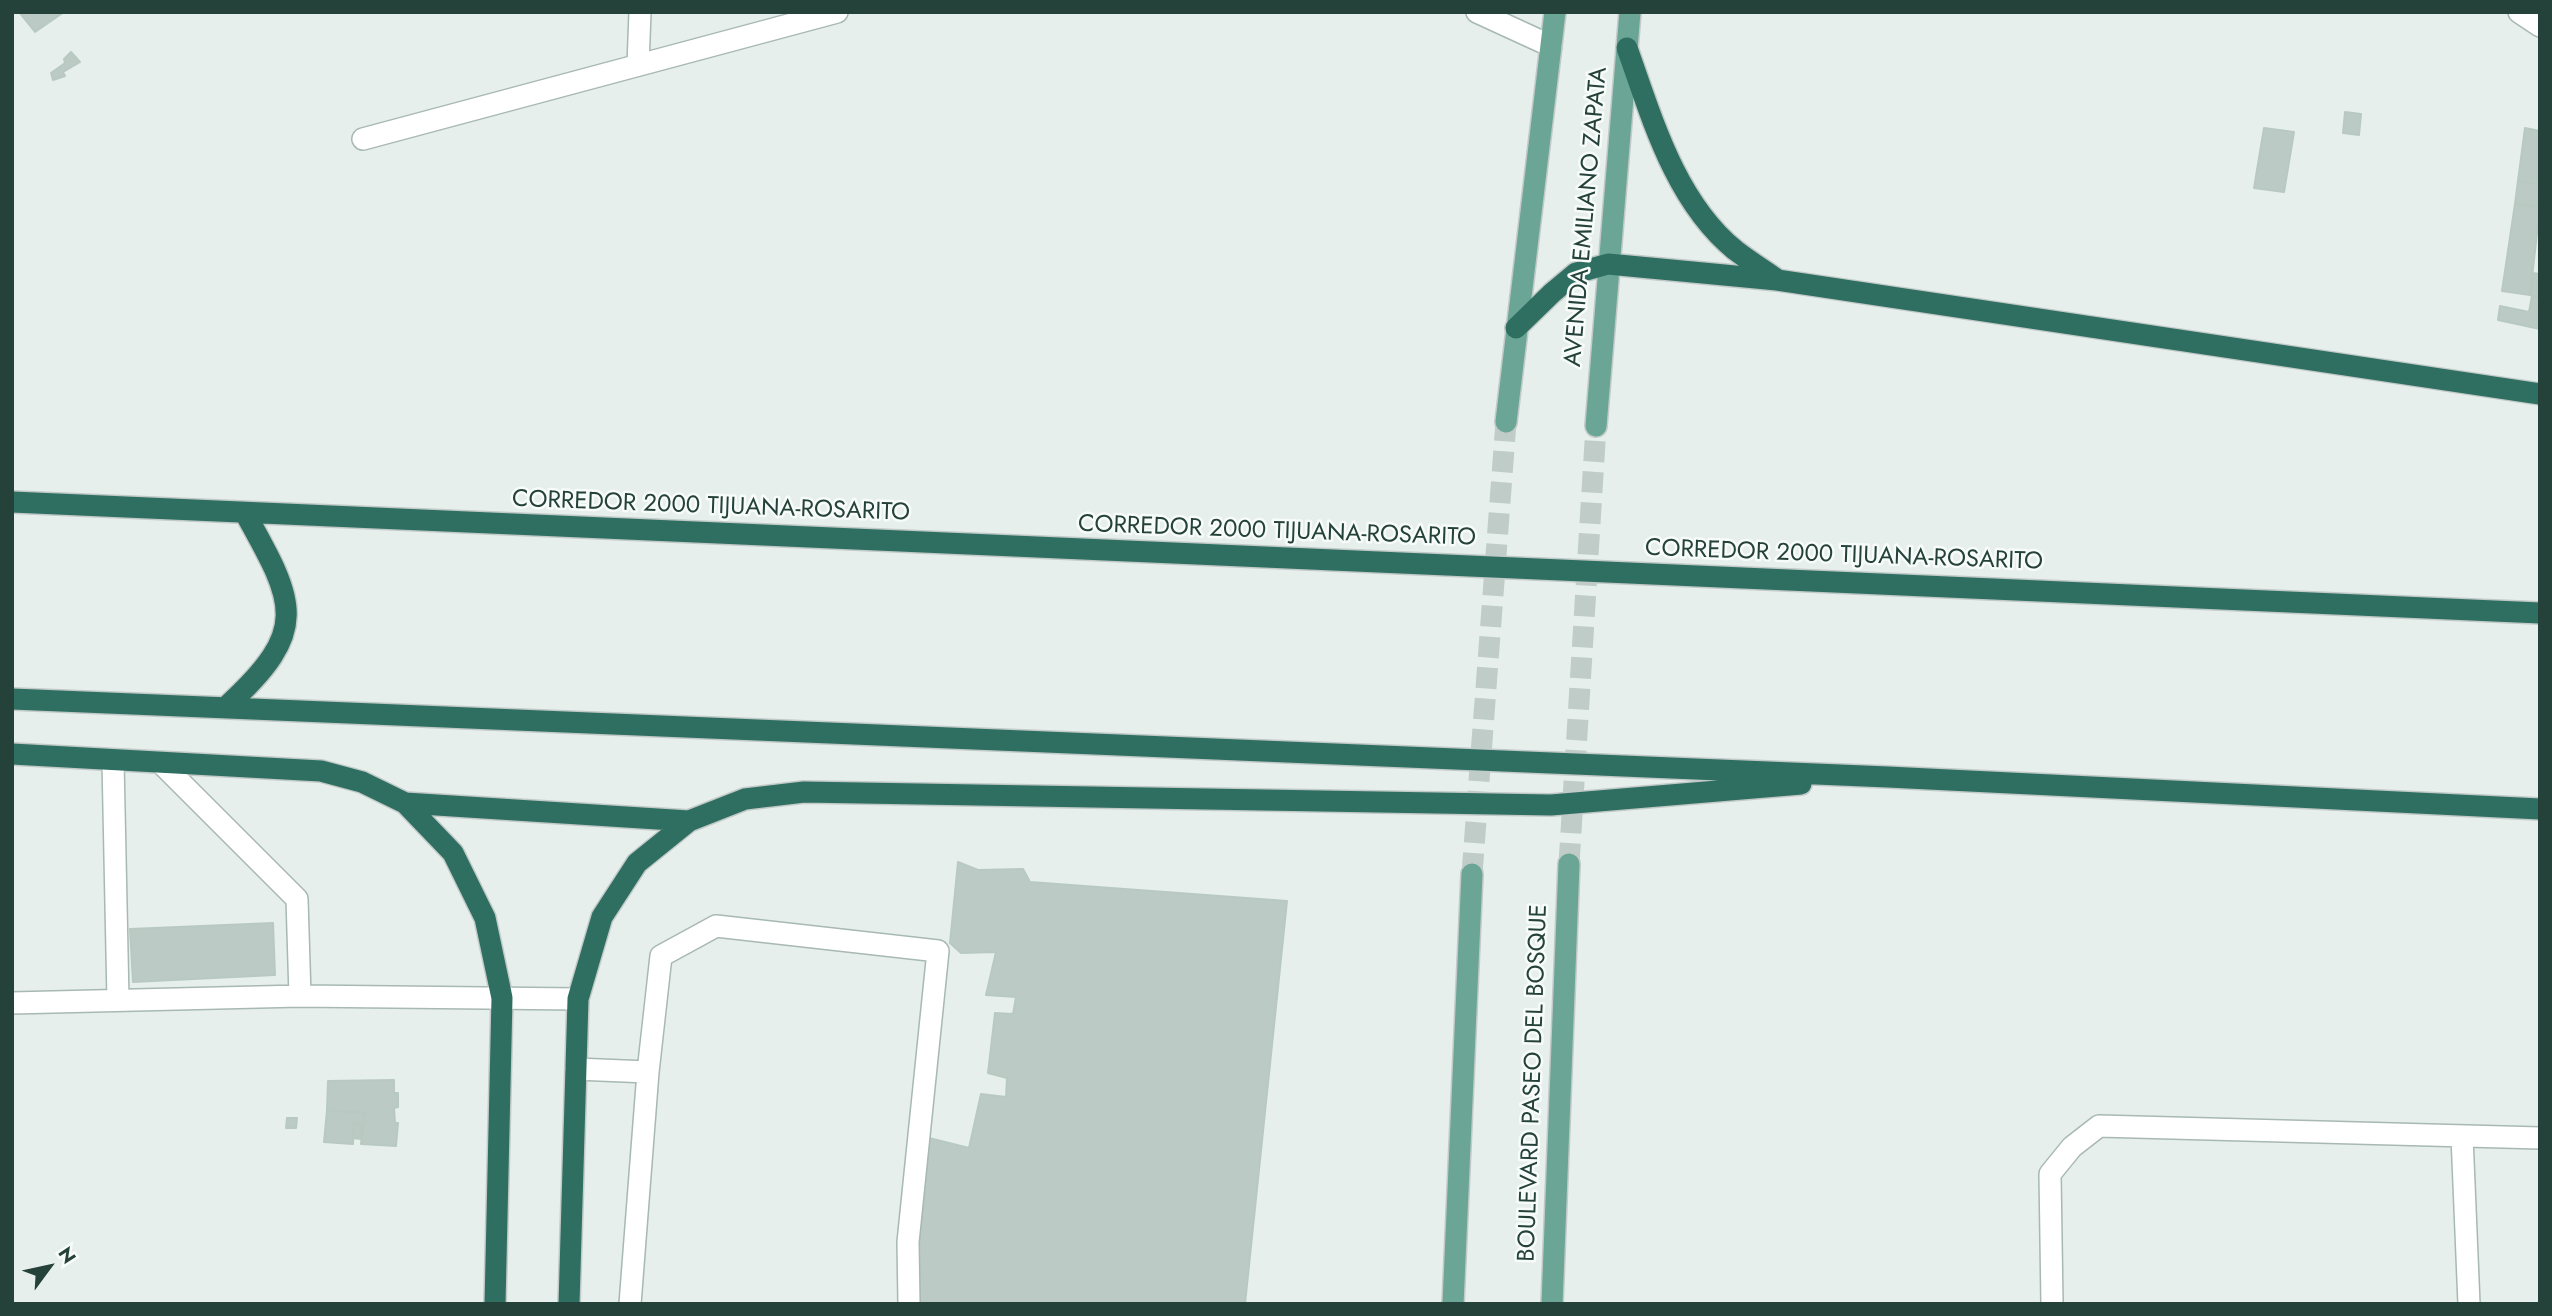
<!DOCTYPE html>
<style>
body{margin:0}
#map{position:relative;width:2552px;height:1316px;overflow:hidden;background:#e6efeb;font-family:Jost,sans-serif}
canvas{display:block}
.frame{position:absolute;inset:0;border:14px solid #24423a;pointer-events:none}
.north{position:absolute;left:14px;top:1232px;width:70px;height:70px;-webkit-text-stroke:5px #f7fbf9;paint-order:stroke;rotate:57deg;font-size:19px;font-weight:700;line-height:28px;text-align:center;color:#24423a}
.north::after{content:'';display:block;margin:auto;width:24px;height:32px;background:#24423a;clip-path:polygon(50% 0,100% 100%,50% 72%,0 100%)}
</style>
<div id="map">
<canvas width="2552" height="1316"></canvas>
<div class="frame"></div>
<div class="north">N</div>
</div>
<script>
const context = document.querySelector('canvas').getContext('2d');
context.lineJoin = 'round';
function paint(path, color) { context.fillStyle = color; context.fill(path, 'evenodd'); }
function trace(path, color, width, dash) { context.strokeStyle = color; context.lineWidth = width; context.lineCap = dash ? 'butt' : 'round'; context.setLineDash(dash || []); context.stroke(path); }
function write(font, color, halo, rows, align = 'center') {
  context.font = font + ' Jost,sans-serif'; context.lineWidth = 5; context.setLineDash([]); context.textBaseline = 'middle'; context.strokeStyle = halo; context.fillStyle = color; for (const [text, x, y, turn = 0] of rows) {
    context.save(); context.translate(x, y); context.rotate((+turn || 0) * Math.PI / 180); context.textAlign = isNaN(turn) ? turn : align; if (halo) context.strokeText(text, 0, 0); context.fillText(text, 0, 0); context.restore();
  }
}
const building = new Path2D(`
 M19,12H64L35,32Z
 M71,52L80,62L63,72L65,76L53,80L51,73L65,63L64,59Z
 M2345,112L2361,114L2359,135L2343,133Z
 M2264,128L2294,132L2284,192L2254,188Z
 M2525,128L2540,131V184L2518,181Z
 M2518,181L2540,184L2538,207L2515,204Z
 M2515,204L2540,207L2530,295L2502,291Z
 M2533,273L2540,274V298L2530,295Z
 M2532,296L2540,298V329L2498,320L2500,306L2529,312Z
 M958,862L978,870L1023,869L1030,882L1287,901L1245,1304H914L929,1138L969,1148L981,1094L1006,1097L1007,1078L988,1073L995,1013L1013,1014L1016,997L986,995L996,952L961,953L950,943Z
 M273,923L275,975L133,982L130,929Z
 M394,1080V1093H398V1107L394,1108L395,1123H398L396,1146L361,1144L365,1113L327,1110L328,1081Z
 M327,1110L365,1113L364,1124H354L353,1144L324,1142Z
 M287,1118H297L296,1128H286Z
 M354,1124H362L361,1139L353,1138Z`);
paint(building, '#bbcac4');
trace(building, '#b8c9c2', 2);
trace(new Path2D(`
 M1569,864L1596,426
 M1472,874L1506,422`), '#bfccc8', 21, [21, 10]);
const minor = new Path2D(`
 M1477,12L1551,46
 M2519,12L2540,26
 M638,65L640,12
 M363,139L837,12
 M113,761L118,1000
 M162,764L297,899L300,996
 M12,1003L300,996L578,999
 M576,1069L648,1072
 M2462,1136L2469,1304
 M630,1304L648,1072L661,956L716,926L938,951L908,1242L909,1304
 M2052,1304L2050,1174L2072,1147L2099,1126L2540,1138`);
const major = new Path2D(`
 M1506,422L1555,12
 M1596,426L1630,12
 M1453,1304L1472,874
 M1552,1304L1569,864`);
const highway = new Path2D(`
 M1627,48C1652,118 1675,201 1735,250C1748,260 1762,269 1775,278
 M1516,328L1552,293L1576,273L1608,264L1777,280L2540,394
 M12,502L2540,613
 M12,699L1888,777L2540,809
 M227,706C310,630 296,604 245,513
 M12,754L321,771L362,782L405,803L453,853L485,918L502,998L495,1304
 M405,803L689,821
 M569,1304L578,999L602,917L637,863L689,821L745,799L804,792L1551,805L1801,784`);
trace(minor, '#a8b8b2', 24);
trace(major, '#c2cac8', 24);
trace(highway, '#c2cac8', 24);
trace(minor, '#fff', 21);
trace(major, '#6aa596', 21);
trace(highway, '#2f6f62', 21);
write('24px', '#24423a', '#f7fbf9', [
 ["AVENIDA EMILIANO ZAPATA",1587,217,-85],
 ["CORREDOR 2000 TIJUANA-ROSARITO",711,507,2],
 ["CORREDOR 2000 TIJUANA-ROSARITO",1277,532,2],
 ["CORREDOR 2000 TIJUANA-ROSARITO",1844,556,2],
 ["BOULEVARD PASEO DEL BOSQUE",1534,1083,-88]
]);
</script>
